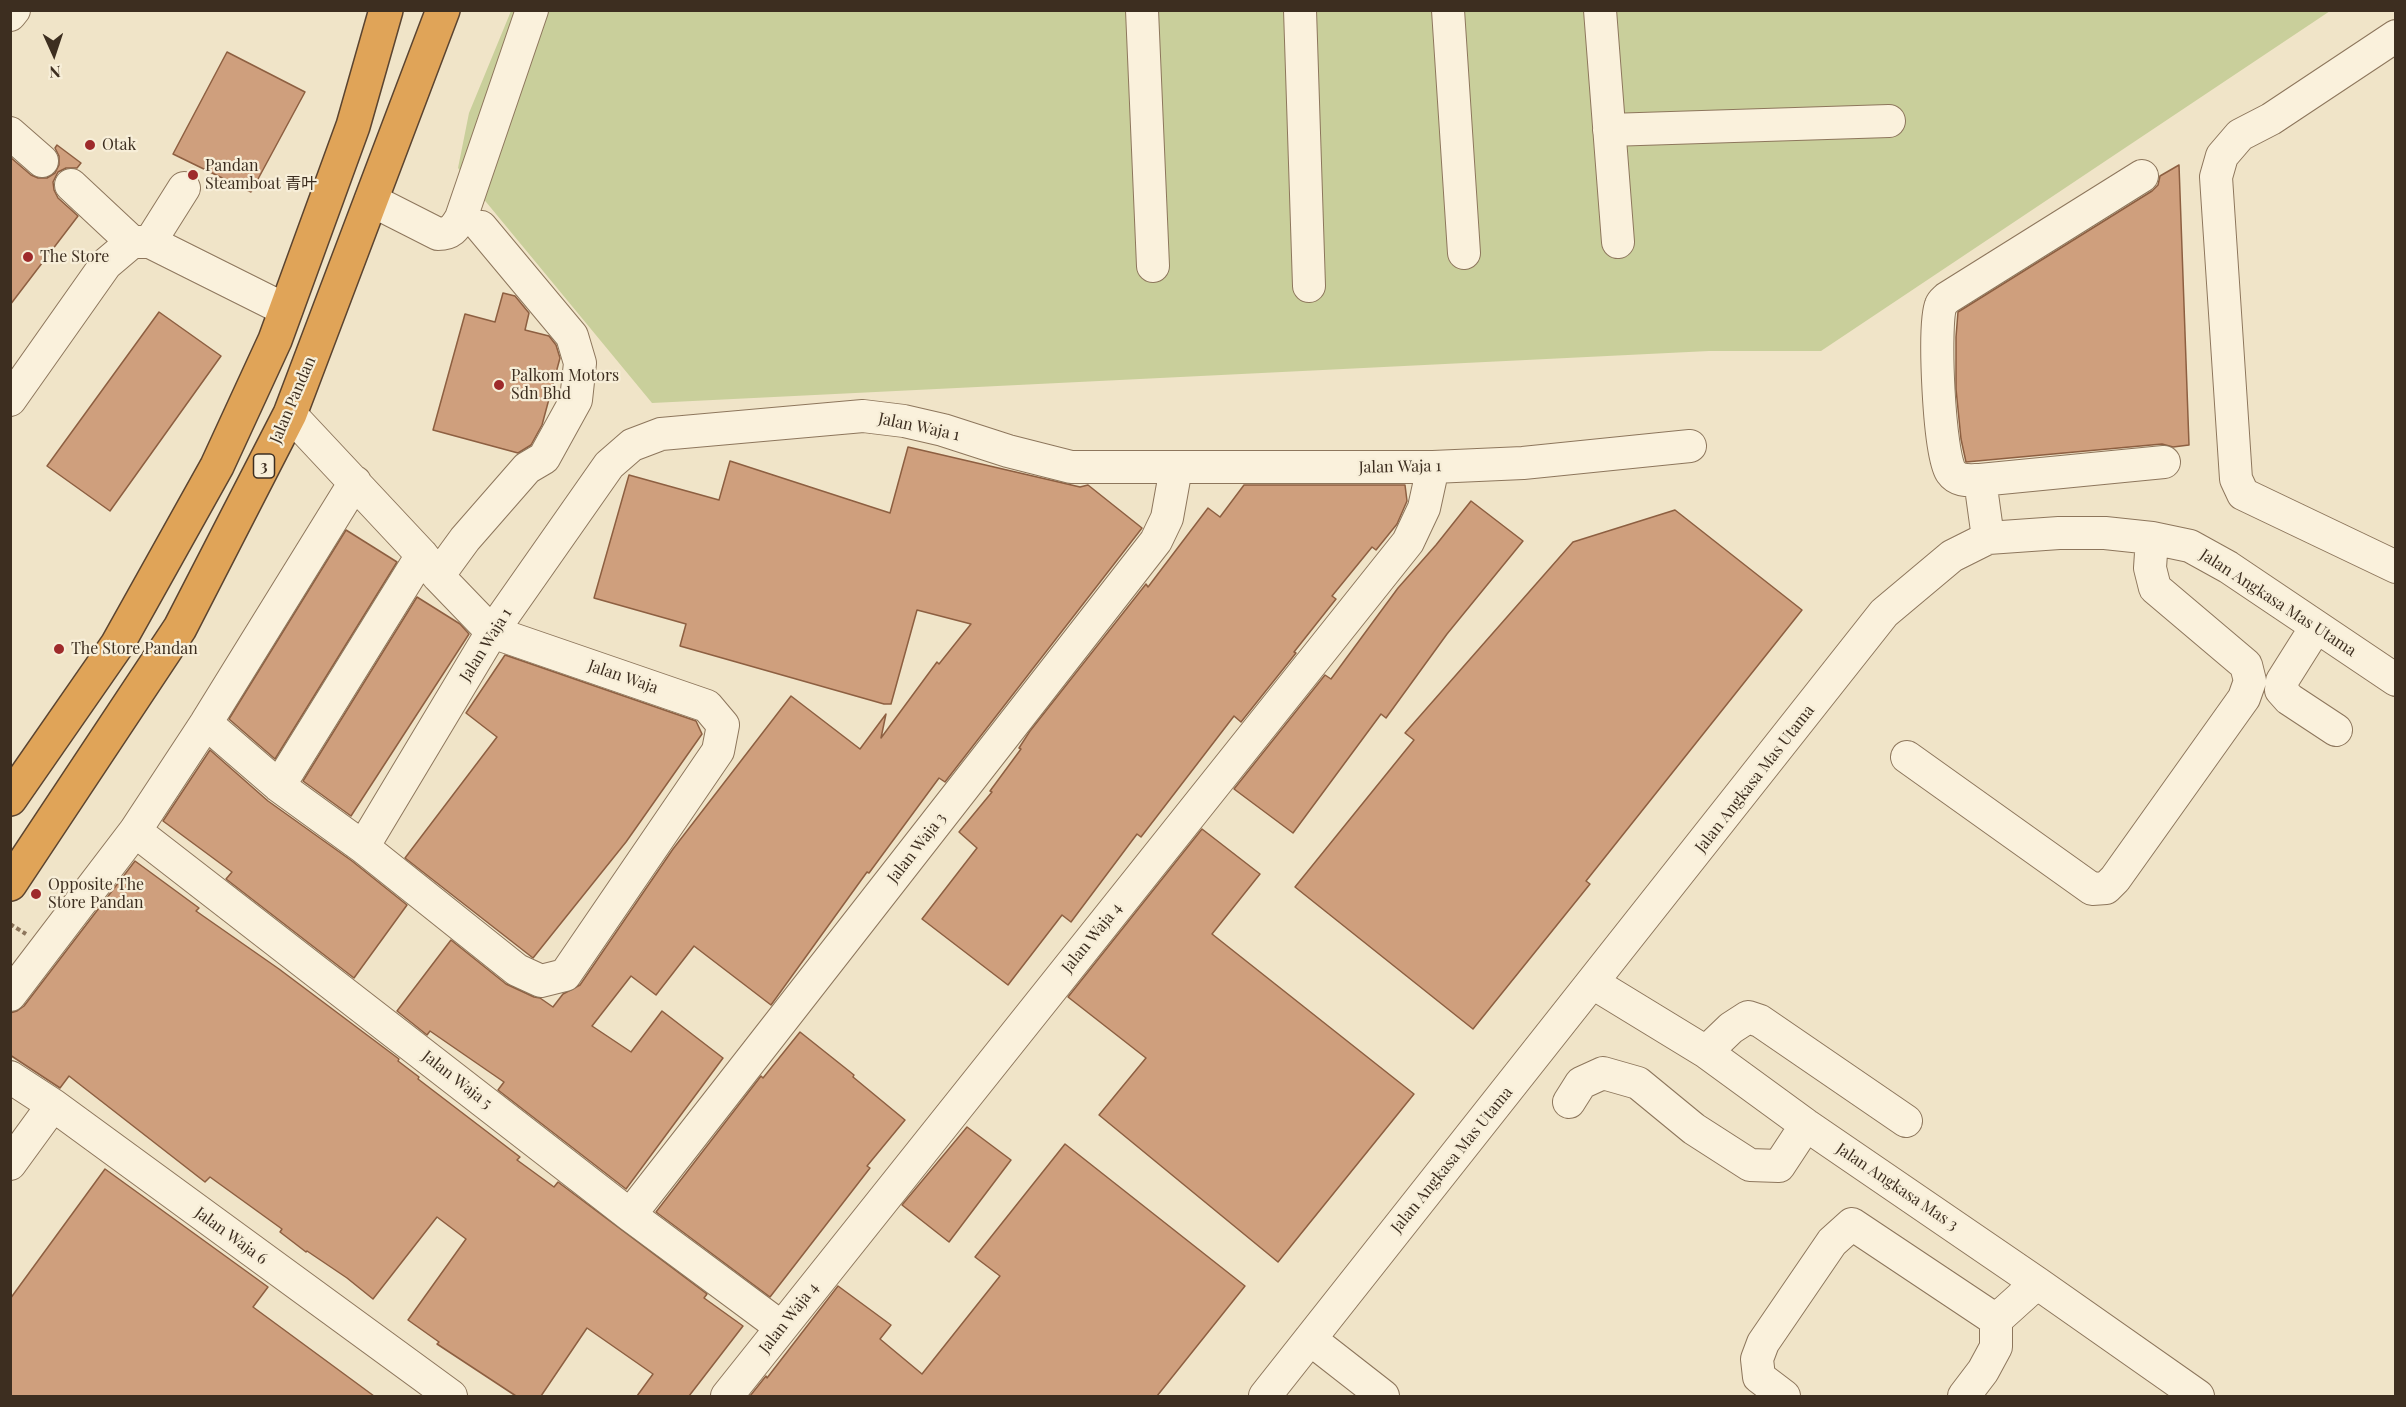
<!DOCTYPE html>
<meta charset="utf-8">
<style>
body{margin:0}
#map{position:relative;width:2406px;height:1407px;overflow:hidden;background:#f0e4c8;font-family:"Playfair Display",serif}
canvas{display:block}
.frame{position:absolute;inset:0;border:12px solid #3d2e20;pointer-events:none}
.north{position:absolute;left:24px;top:24px;width:60px;height:60px;-webkit-text-stroke:4px #f7eed8;paint-order:stroke;rotate:177deg;font-size:16px;font-weight:700;line-height:24px;text-align:center;color:#3d2e20}
.north::after{content:'';display:block;margin:auto;width:21px;height:27px;background:#3d2e20;clip-path:polygon(50% 0,100% 100%,50% 72%,0 100%)}
</style>
<div id="map">
<canvas width="2406" height="1407"></canvas>
<div class="frame"></div>
<div class="north">N</div>
</div>
<script>
const context = document.querySelector('canvas').getContext('2d');
context.lineJoin = 'round';
function paint(path, color) { context.fillStyle = color; context.fill(path, 'evenodd'); }
function trace(path, color, width, dash) { context.strokeStyle = color; context.lineWidth = width; context.lineCap = dash ? 'butt' : 'round'; context.setLineDash(dash || []); context.stroke(path); }
function write(font, color, halo, rows, align = 'center') {
  context.font = font + ' "Playfair Display","Noto Sans SC",serif'; context.lineWidth = 4.5; context.setLineDash([]); context.textBaseline = 'middle'; context.strokeStyle = halo; context.fillStyle = color; for (const [text, x, y, turn = 0] of rows) {
    context.save(); context.translate(x, y); context.rotate((+turn || 0) * Math.PI / 180); context.textAlign = isNaN(turn) ? turn : align; if (halo) context.strokeText(text, 0, 0); context.fillText(text, 0, 0); context.restore();
  }
}
paint(new Path2D(`
 M511,11H2330L1821,351H1709L652,403L458,168L469,113Z`), '#c9cf9b');
const building = new Path2D(`
 M227,52L305,92L251,192L173,154Z
 M57,145L81,163L77,168H66L58,172L53,182L54,190L58,198L78,216L10,305V157L31,175L38,178H47L55,173L59,165V156L55,148Z
 M2179,165L2189,445L2173,447L2162,444L1966,462L1961,439L1956,389V337L1958,312L2152,191L2158,185L2160,176Z
 M503,293L515,296L529,313L525,330L549,336L556,345L560,358L542,425L531,445L518,453L433,430L465,314L495,322Z
 M159,312L221,356L110,511L47,466Z
 M908,447L1080,487L1088,485L1142,528L945,782L939,778L869,873L867,872L771,1005L694,946L656,995L631,976L592,1026L631,1052L662,1011L723,1058L626,1189L498,1090L504,1082L430,1031L427,1035L397,1011L451,940L506,984L534,997L540,998L553,1007L563,994L580,985L673,849L791,696L860,749L886,714L881,738L937,662L939,664L971,624L917,610L891,704H884L680,646L686,624L594,598L629,475L719,500L730,461L890,513Z
 M1244,485H1405L1407,501L1397,524L1376,550L1372,547L1332,596L1336,599L1294,652L1296,653L1241,722L1234,716L1141,837L1137,834L1071,922L1062,915L1008,985L922,919L977,848L959,832L992,792L990,791L1021,749L1019,748L1030,731L1146,584L1148,587L1208,508L1220,517Z
 M1471,501L1523,541L1447,634L1386,718L1381,714L1293,833L1234,789L1325,675L1331,679L1398,588L1436,545Z
 M1675,510L1802,610L1586,881L1590,884L1473,1029L1295,887L1414,740L1405,733L1573,542Z
 M346,530L397,562L275,759L229,719Z
 M417,597L460,624L469,634L351,816L303,781Z
 M505,655L696,721L702,734L626,842L533,958L405,858L497,737L466,713Z
 M210,750L268,801L352,861L407,905L354,978L226,879L232,872L163,821Z
 M1202,829L1260,874L1212,934L1414,1094L1278,1262L1099,1115L1146,1058L1068,997Z
 M135,861L199,908L196,911L279,969L399,1059L398,1061L419,1077L418,1079L520,1157L517,1160L554,1187L558,1182L707,1294L704,1298L743,1326L689,1396H637L653,1374L587,1328L541,1396H516L437,1344L439,1342L408,1320L466,1239L437,1217L373,1299L347,1278L307,1251L306,1252L280,1232L282,1229L210,1177L205,1182L69,1076L60,1088L10,1055V1013L17,1011L24,1006Z
 M800,1032L854,1075L853,1077L905,1120L867,1166L870,1168L770,1297L656,1212L761,1076L763,1078Z
 M967,1127L1011,1160L949,1242L902,1205Z
 M1065,1144L1245,1286L1157,1396H750L766,1376L767,1378L838,1286L891,1325L880,1339L922,1374L1000,1276L975,1257Z
 M105,1169L268,1287L253,1307L374,1396H10V1299Z`);
paint(building, '#cf9f7d');
trace(building, '#8d5f41', 1.5);
const minor = new Path2D(`
 M1142,10L1153,266
 M1300,10L1309,286
 M1448,10L1464,253
 M1600,10L1618,242
 M10,15L14,10
 M2396,36L2271,119L2240,135L2222,156L2216,177L2236,479L2243,494L2396,567
 M1609,130L1889,121
 M10,133L42,161
 M71,185L132,242
 M371,200L438,234C451,234 455,228 461,218L532,10
 M150,242L184,188
 M10,400L106,264L132,242H150L286,310
 M1980,480L2164,462
 M1988,538L1980,480C1969,480 1958,482 1951,472C1939,457 1933,323 1941,305C1942,302 1945,300 1947,298L2142,176
 M438,576L465,539L527,468L544,458L576,400L580,363L572,336L481,227
 M2316,627L2282,681L2281,690L2289,699L2336,730
 M206,723L279,786L363,847L517,970L541,981L565,975L718,751L723,725L707,706L492,632L438,576L422,555L290,414
 M1907,757L2092,889L2106,888L2115,879L2244,698L2250,681L2246,665L2155,588L2150,568L2152,538
 M279,786L422,555
 M135,831L630,1215L781,1327
 M363,847L492,632L609,465L632,445L661,434L863,416L904,421L943,430L1008,451L1071,467H1433L1523,463L1690,446
 M1593,983L1706,1052L1806,1125L2037,1283L2198,1396
 M10,995L135,831L206,723L355,482
 M1706,1052L1731,1028L1748,1017L1760,1021L1906,1121
 M10,1077L53,1105L451,1396
 M1569,1102L1581,1083L1603,1073L1638,1083L1694,1129L1750,1165L1779,1166L1806,1125
 M10,1164L53,1105
 M630,1215L1156,541L1167,518L1176,468
 M1310,1339L1383,1396
 M727,1396L1408,542L1424,508L1433,467
 M1265,1396L1884,613L1952,556L1988,538L2059,533H2105L2152,538L2190,546L2228,567L2396,680
 M1784,1396L1759,1377L1757,1359L1763,1343L1832,1242L1852,1224L1996,1320L2037,1283
 M1964,1396L1983,1371L1996,1347V1320`);
const highway = new Path2D(`
 M10,799L117,645L217,466L275,340L353,126L386,10
 M10,884L180,628L290,414L443,10`);
trace(minor, '#8d765c', 34);
trace(highway, '#5b4430', 36);
trace(new Path2D(`
 M10,924L26,934`), '#8d765c', 4, [4.5, 3]);
trace(minor, '#faf1dc', 32);
trace(highway, '#e0a458', 33);
for (const [x, y, r, color] of [
 [90,145,6,"#9e2a2b"],
 [193,175,6,"#9e2a2b"],
 [28,257,6,"#9e2a2b"],
 [499,385,6,"#9e2a2b"],
 [59,649,6,"#9e2a2b"],
 [36,894,6,"#9e2a2b"]
]) { const dot = new Path2D(); dot.arc(x, y, r, 0, 2 * Math.PI); context.fillStyle = color; context.fill(dot); trace(dot, '#f7eed8', 2); }
for (const [x, y, w] of [
 [264,466,21]
]) { const box = new Path2D(); box.roundRect(x - w / 2, y - 12, w, 24, 4.5); context.fillStyle = '#f7eed8'; context.fill(box); trace(box, '#3d2e20', 1.5); }
write('bold 15px', '#3d2e20', null, [
 ["3",264,466]
]);
write('16px', '#3d2e20', '#f7eed8', [
 ["Otak",102,145],
 ["Pandan",205,166],
 ["Steamboat 青叶",205,184],
 ["The Store",40,257],
 ["Palkom Motors",511,376],
 ["Sdn Bhd",511,394],
 ["The Store Pandan",71,649],
 ["Opposite The",48,885],
 ["Store Pandan",48,903]
], 'left');
write('16px', '#3d2e20', '#f7eed8', [
 ["Jalan Pandan",293,400,-67],
 ["Jalan Waja 1",919,427,12],
 ["Jalan Waja 1",1400,467,-1],
 ["Jalan Angkasa Mas Utama",2278,603,33],
 ["Jalan Waja 1",486,645,-58],
 ["Jalan Waja",623,677,19],
 ["Jalan Angkasa Mas Utama",1755,779,-52],
 ["Jalan Waja 3",917,848,-52],
 ["Jalan Waja 4",1092,938,-51],
 ["Jalan Waja 5",457,1080,38],
 ["Jalan Angkasa Mas Utama",1452,1160,-51],
 ["Jalan Angkasa Mas 3",1897,1187,34],
 ["Jalan Waja 6",231,1236,36],
 ["Jalan Waja 4",789,1318,-52]
]);
</script>
